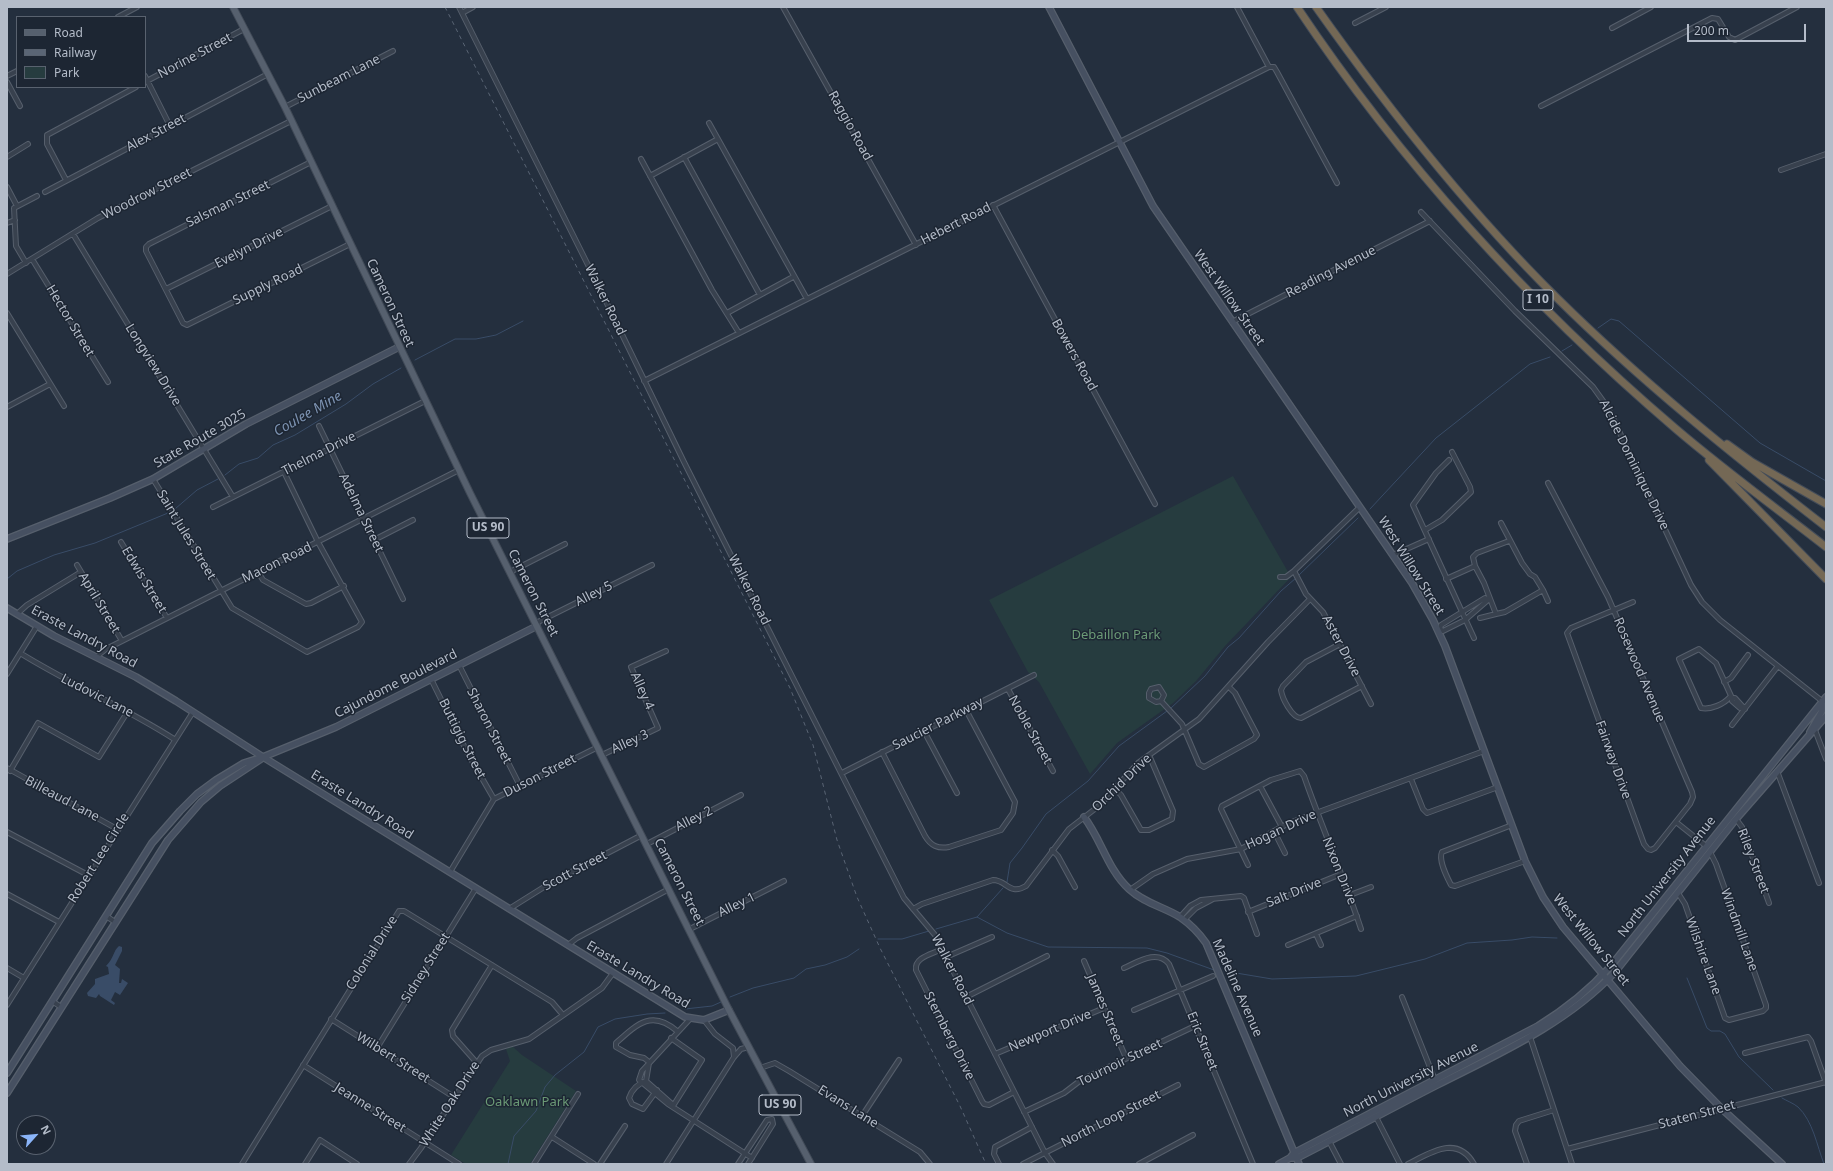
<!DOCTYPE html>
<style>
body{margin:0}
#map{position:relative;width:1833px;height:1171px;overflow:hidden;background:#242f3e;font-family:"Noto Sans",sans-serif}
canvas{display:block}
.frame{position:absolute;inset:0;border:8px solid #b4bcc9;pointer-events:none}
.legend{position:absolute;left:16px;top:16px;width:130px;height:72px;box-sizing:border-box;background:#1d2633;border:1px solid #59626f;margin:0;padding:5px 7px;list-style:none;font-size:12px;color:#b4bcc9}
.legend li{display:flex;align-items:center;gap:8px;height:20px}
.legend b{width:20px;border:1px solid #59626f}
.north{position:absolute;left:16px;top:1115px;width:40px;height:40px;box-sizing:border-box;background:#1d2633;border:1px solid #59626f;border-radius:50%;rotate:63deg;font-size:11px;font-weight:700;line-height:16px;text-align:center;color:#b4bcc9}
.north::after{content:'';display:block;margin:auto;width:14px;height:18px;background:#8ab4f8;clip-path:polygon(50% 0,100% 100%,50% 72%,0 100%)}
.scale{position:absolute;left:1687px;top:24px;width:119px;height:18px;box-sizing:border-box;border:2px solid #b4bcc9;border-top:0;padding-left:5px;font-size:12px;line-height:14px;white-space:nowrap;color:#b4bcc9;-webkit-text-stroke:3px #1d2633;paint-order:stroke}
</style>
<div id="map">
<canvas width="1833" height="1171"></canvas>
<div class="frame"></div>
<ul class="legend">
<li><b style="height:5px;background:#56606e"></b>Road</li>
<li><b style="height:5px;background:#5a6575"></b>Railway</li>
<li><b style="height:11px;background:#263c3f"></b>Park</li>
</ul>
<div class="north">N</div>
<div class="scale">200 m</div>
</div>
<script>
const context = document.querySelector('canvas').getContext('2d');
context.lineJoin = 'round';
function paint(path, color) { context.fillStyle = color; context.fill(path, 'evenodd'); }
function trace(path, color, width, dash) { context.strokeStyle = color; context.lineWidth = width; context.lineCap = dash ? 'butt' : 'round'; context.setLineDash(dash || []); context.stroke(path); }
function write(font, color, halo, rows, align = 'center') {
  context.font = font + ' "Noto Sans",sans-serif'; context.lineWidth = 3; context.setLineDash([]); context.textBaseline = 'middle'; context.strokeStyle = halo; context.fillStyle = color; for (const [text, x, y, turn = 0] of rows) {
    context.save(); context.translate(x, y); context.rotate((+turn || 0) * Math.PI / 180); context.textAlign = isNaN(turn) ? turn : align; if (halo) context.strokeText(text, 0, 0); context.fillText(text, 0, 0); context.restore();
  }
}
paint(new Path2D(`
 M1233,476L1291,577L1225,646L1196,681L1173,703L1117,743L1090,774L1039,682L1028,672L989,600Z
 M512,1046L522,1055L576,1091L530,1164H466L451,1155L510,1061L506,1049Z`), '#263c3f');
paint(new Path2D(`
 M119,946L122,947V951L115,965L120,969L119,983H121L122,979L128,983L120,995L115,992L111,1000L115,1003L114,1005L100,996L99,994L96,998L88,996L87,993L95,984V979L109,974L108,967L106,966C114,958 113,951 119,946Z`), '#394c67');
trace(new Path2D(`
 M1598,328L1611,319L1619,321L1760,443L1826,481
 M1562,351L1572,345
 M415,360L455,339H476L496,335L523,321
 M225,475L239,464L258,458L273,445L295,435L346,404L373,384L401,368
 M175,509L197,490L218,479
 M1370,509L1436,438L1530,364L1550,357
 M1298,576L1358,518
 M7,579L17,571L54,555L95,543L168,513
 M1170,709L1205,676L1228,647L1239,638L1281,591L1296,578
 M1007,882L1010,863L1022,848L1046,814L1088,781L1119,746L1167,711
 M977,917L1003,888
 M936,929L977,917L1007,933L1048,947L1147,948L1167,953L1214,970
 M878,939H902L929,931
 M1224,971L1272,979L1356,976L1425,959L1467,943L1512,940L1532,937L1557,938
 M1687,978L1707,1028L1711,1031H1720L1725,1034L1739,1057L1773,1090
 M730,997L753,988L794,978L806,969L825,965L847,957L859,949
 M685,1009L712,1006L721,1002
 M1782,1098C1787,1101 1793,1103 1798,1107C1813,1121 1817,1146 1824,1164
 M508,1164L514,1136L536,1111L545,1087L555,1075L584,1052L598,1027L615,1019L647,1014L665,1013`), '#394c67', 1);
const street = new Path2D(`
 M459,7L598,285L684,462L904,898L935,935L1045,1153L1053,1164
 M783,7L916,245
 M1237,7L1269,67
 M462,13L473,7
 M118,17L137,7
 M1355,23L1386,7
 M1612,28L1651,7
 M1269,67H1274L1277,72L1337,183
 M7,76L17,71
 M145,76L170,126
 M7,82L20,106
 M145,82L244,29
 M1541,106L1712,18L1718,19L1729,37L1735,40L1797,7
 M285,107L393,51
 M709,123L807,299
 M7,157L28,144
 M684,157L760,295
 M641,159L712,290L739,333
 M311,162L149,244L146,247V251L183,323L187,325L350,244
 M1781,170L1826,154
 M650,176L718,139
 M66,180L47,144V135L136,87
 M7,187L17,206
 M45,192L268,74
 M993,205L1155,504
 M1421,212L1515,311L1593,387L1606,405L1613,418L1691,585L1702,602L1720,620L1822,701
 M7,223L15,220
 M73,234L233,497
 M32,259L108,382
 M26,263L16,246L14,208L37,196
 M7,274L98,218L291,121
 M166,289L332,206
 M7,313L64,406
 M727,313L793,277
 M1232,322L1430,221
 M644,381L1269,67
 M7,407L50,384
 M319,426L403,599
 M1449,460L1436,473L1413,505L1474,638
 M153,479L232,608L307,652L358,627L362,622L318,542L284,472
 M1548,483L1608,597L1614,611L1692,792L1693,797L1690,804L1655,848L1651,850L1648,849L1644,844L1567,633L1571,628L1633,602
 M213,507L425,401
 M1501,523L1522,563L1530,574L1535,577L1543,590
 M1425,530L1442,520L1471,492L1470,487L1452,452
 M374,540L413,520
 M121,542L167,618
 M1393,555L1429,539
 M77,565L122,641
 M1475,566L1473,557L1477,553L1509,541
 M1294,571L1306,594L1323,612L1371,704
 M258,572L263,580L306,604L311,603L344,586
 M510,572L565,544
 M1280,577H1286L1294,571L1360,507
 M1446,579L1475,566L1484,583L1496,614L1505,612L1543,590L1548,601
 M17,614L27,605L81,572
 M1480,618L1496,614
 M536,623L652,565
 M1438,630L1440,629L1443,631L1465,620L1488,600L1485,598L1441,625L1440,629
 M1340,644L1306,662L1283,686L1281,690C1282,698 1292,718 1301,718L1362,686
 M20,653C70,684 124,707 174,739
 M96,657L106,649L122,641L459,470
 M459,665L520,786
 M7,674L37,626
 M431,679L468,754L494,799
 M1724,682L1731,678L1748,655
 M1008,689L1053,771
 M1730,697C1724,704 1711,710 1701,708L1679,659L1699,649L1716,663L1732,698
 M1161,701L1156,702L1149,698V693L1151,689L1159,687L1164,695L1161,701L1182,724L1199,764L1204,767L1254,739L1257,735L1235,693L1229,687
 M1744,707L1740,708L1732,701V698H1735L1745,709
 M1732,725L1778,666
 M1815,730L1826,759
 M924,731L957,793
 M882,752L925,836C931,846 938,849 949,847L1001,830L1013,813L1015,802L966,710
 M602,755L658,728L631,667L666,651
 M7,768L117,829
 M10,771L38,723L99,757L128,711
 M1777,771L1819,883
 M842,773L1034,675
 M1411,779L1423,809L1427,813L1498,787
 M1260,786L1282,827
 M1115,789L1121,795L1141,830H1149L1172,819L1173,811L1149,755
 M1736,819L1742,827L1769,903
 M1676,822L1706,846
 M1512,825L1442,852C1438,860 1447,877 1451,885L1455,886L1525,861
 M1274,831L1285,853
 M7,832L88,875
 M647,844L741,795
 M1052,850L1058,856L1075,887
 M1248,865L1221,809L1222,806L1271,780L1300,771L1304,776C1322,828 1344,877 1361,929
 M450,872L494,799L598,747
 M1130,890L1153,874L1187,859L1241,849L1289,823L1484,751
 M1678,893L1685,904L1725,1018L1729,1020L1763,1011L1766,1008V1005L1716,864L1710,852
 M7,894L59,922
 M1350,895L1371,887
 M509,909L552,882L642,835
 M913,909L922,904L993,880C1007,880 1009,896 1026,886L1069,829L1100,805L1138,763L1199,719L1268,642L1310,599
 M1248,912L1341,874
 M106,916L115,922
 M1180,917L1190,906L1201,900L1241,896L1244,898L1257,934
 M1184,920L1196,908L1213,899
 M690,929L784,881
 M1316,934L1321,945
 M568,945L577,938L669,889
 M1288,945L1357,916
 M942,949C933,954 914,957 916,970L982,1101L984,1104L989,1105L1014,1092
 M946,957L992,937
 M1084,961L1126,1058
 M7,968L24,978
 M1124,968C1138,962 1157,949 1169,964L1253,1164
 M966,997L1047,956
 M1402,997L1435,1080
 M52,1001L61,1007
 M7,1005L193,712
 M1134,1010L1213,976
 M331,1019L454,1097
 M690,1019L642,1071L639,1080L668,1104L752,1158
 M704,1020L715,1034L733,1048L734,1057
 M1530,1037L1572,1164
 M671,1038L702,1060L673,1106
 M377,1048L476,888
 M1745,1053L1808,1037L1811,1041L1826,1083
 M995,1054L1104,1008
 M476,1062L453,1036L452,1030L492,965
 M649,1062L644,1058L630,1055L616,1047V1043C637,1024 652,1009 677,1031
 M649,1063L646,1081L672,1104
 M303,1065L459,1164
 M760,1068L775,1063L789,1071L920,1152L930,1164
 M646,1081C637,1084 632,1089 629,1098L632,1104L643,1109L657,1090
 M1024,1112L1064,1093L1081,1080L1195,1026
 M862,1116L899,1060
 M1376,1117L1400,1164
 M552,1137L594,1164
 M1329,1141L1341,1164
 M1567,1149L1826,1082
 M242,1164L399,911H404L552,1002L563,1015
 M305,1164L320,1140L357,1164
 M409,1164L421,1148L482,1056L491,1050L529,1039L602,988L613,973
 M534,1164L578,1094
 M600,1164L625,1126
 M666,1164L734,1057L741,1049L749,1047
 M738,1164L767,1120L772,1119L773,1124L748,1164
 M999,1164L994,1154L995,1147L1032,1127
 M1023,1164L1178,1085
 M1139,1164L1193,1135
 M1408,1164C1430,1153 1457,1134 1474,1164
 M1527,1164L1515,1131L1516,1125L1519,1121L1554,1110`);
const secondary = new Path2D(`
 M1049,7L1153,206L1412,583L1433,620L1445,646L1525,861L1543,897L1563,927L1680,1066L1722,1109L1782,1164
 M7,539L110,498L153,479L246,424L399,347
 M7,608L54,636L136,677L176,701L263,757L685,1017L704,1020L729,1010
 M1810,732L1822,711V701
 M1084,817C1101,839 1108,870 1129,889C1144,903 1164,907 1180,917C1190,924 1199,933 1206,943L1299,1164
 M7,1073L152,843L180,811L197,794L216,780L244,763L263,757L336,727L537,626
 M7,1093L168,840L201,802L220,786L261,759
 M1290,1158L1294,1153L1538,1026C1564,1010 1590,989 1610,967L1826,697
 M1279,1164L1290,1158H1297C1344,1134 1390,1109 1437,1085C1500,1053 1566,1024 1615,972L1736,819L1826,716`);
const primary = new Path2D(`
 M233,7L285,107L470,493L729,1010L811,1164`);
const highway = new Path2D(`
 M1297,7C1402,164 1532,306 1676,429C1724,470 1776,508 1826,547
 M1316,7C1389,110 1468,210 1557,298C1641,381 1733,455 1826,527
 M1727,444L1752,462L1826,504
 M1709,460L1826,579`);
trace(street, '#565f6c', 6);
trace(secondary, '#565f6c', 8);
trace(primary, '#414a57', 8);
trace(highway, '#434c59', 9);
trace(street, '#38414e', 4);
trace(secondary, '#465061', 5.5);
trace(primary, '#56606e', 6);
trace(highway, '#746855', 7);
trace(new Path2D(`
 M445,7L790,688L813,745L837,840L857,897L880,948L960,1106L986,1164`), '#5a6575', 1, [4, 4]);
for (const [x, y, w] of [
 [1538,300,30],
 [488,528,42],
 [780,1105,42]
]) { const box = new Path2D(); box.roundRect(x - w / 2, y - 10, w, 20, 3); context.fillStyle = '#1d2633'; context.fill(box); trace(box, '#b4bcc9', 1); }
write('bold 12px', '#b4bcc9', null, [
 ["I 10",1538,300],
 ["US 90",488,528],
 ["US 90",780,1105]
]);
write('13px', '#b4bcc9', '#1d2633', [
 ["Norine Street",195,56,-28],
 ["Sunbeam Lane",339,79,-27],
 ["Raggio Road",850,126,61],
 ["Alex Street",156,133,-28],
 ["Woodrow Street",147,194,-27],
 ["Salsman Street",228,204,-26],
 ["Hebert Road",956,224,-27],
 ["Evelyn Drive",249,248,-27],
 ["Reading Avenue",1331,272,-27],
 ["Supply Road",268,285,-26],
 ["West Willow Street",1229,298,55],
 ["Walker Road",605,300,64],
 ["Cameron Street",390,303,65],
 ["Hector Street",70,321,59],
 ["Bowers Road",1074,355,61],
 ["Longview Drive",153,365,58],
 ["State Route 3025",200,439,-30],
 ["Thelma Drive",319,454,-27],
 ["Alcide Dominique Drive",1634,465,64],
 ["Adelma Street",361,513,64],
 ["Saint Jules Street",186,535,59],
 ["Macon Road",277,563,-26],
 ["West Willow Street",1411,566,58],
 ["Edwis Street",144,580,59],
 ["Walker Road",749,590,63],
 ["Cameron Street",533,593,63],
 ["Alley 5",594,594,-27],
 ["April Street",99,603,59],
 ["Eraste Landry Road",84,637,28],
 ["Aster Drive",1341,646,62],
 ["Rosewood Avenue",1639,670,67],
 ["Cajundome Boulevard",396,684,-27],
 ["Alley 4",642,691,66],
 ["Ludovic Lane",97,696,27],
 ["Saucier Parkway",938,724,-27],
 ["Sharon Street",489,726,63],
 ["Noble Street",1030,730,61],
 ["Buttigig Street",462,739,63],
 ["Alley 3",630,742,-25],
 ["Fairway Drive",1613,760,70],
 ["Duson Street",540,776,-27],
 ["Orchid Drive",1122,783,-44],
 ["Billeaud Lane",62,799,28],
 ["Eraste Landry Road",362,805,32],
 ["Alley 2",694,819,-27],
 ["Hogan Drive",1281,830,-25],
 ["Robert Lee Circle",99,858,-58],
 ["Riley Street",1753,861,69],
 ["Scott Street",575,871,-28],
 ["Nixon Drive",1339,871,68],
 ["North University Avenue",1667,877,-52],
 ["Cameron Street",679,882,63],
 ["Salt Drive",1294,893,-22],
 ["Alley 1",737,905,-26],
 ["Windmill Lane",1739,930,70],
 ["West Willow Street",1591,940,51],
 ["Colonial Drive",372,953,-58],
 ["Wilshire Lane",1703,956,70],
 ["Sidney Street",426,968,-58],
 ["Walker Road",952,970,63],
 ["Eraste Landry Road",638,975,31],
 ["Madeline Avenue",1237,988,66],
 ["James Street",1105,1010,67],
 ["Newport Drive",1050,1031,-23],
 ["Sternberg Drive",949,1036,63],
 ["Eric Street",1202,1041,68],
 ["Wilbert Street",393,1058,32],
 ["Tournoir Street",1120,1063,-26],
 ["North University Avenue",1411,1080,-27],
 ["White Oak Drive",450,1104,-57],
 ["Evans Lane",848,1107,32],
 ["Jeanne Street",370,1108,32],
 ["Staten Street",1697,1115,-15],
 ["North Loop Street",1111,1119,-27]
]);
write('13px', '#6b9a76', '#1d2633', [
 ["Debaillon Park",1116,635],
 ["Oaklawn Park",527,1102]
]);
write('italic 14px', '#7c92b1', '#1d2633', [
 ["Coulee Mine",308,414,-30]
]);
</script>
